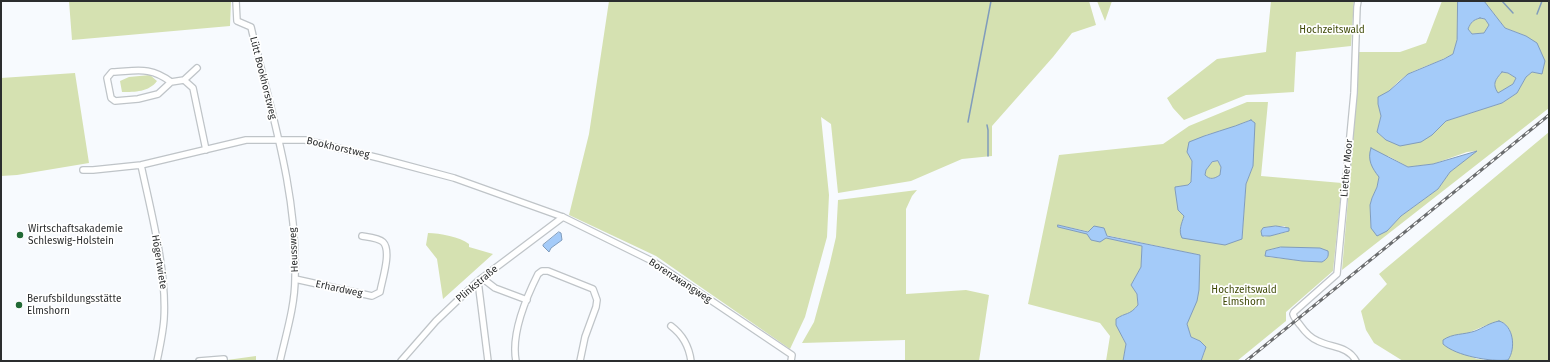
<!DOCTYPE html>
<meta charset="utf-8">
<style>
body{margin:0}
#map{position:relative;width:1550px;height:362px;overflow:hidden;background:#f7fafe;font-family:"Fira Sans",sans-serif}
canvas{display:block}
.frame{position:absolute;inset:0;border:2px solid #2b2d2e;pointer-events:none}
</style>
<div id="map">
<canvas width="1550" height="362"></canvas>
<div class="frame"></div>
</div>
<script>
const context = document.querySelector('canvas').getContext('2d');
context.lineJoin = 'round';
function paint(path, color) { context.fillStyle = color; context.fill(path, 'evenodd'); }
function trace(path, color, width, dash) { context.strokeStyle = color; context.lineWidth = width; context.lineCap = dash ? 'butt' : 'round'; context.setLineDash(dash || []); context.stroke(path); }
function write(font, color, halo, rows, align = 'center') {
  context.font = font + ' "Fira Sans",sans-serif'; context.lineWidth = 3.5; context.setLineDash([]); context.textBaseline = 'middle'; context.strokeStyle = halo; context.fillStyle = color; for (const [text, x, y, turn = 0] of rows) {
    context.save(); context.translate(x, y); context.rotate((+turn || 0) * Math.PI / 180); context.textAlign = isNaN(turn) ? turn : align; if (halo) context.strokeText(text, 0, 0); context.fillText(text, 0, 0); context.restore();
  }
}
paint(new Path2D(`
 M69,1H231L230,26L72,40Z
 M609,1H1089L1096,25L1072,33L1053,57L992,126V156L962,159L911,181L838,193L831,124L821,117L829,195L827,237L805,317L790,349L656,256L569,215L589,134Z
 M1097,1H1112L1105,21Z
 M1271,1H1354L1351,46L1296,52L1294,92L1246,95L1184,120L1173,108L1167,98L1217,59L1266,52Z
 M1442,1H1458L1457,40L1453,54C1439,62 1424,66 1410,73C1399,79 1386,94 1378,104L1381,116L1377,132L1386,140L1432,135L1446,121L1502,103L1517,93L1526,77L1532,72L1542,73L1526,36L1505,28L1484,1H1549V108L1342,270L1357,93L1358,52H1400L1426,43ZM1476,151L1450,172L1438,189L1401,216L1387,231L1371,228L1370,205L1372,198L1377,187L1379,177L1388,156L1408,167L1433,164L1467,152Z
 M1480,18L1485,19L1489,25L1484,33L1472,34L1468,29C1471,22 1473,20 1480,18Z
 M1502,72L1508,73L1516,78L1513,84L1498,94C1492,83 1495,81 1502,72Z
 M75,73L89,163L17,175L1,176V78Z
 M150,75L157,81C149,92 135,92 122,92L120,81L129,77Z
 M1247,102H1268L1261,176L1342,183L1333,271L1286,312V321L1237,361H1201L1205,351L1200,341L1191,337L1187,324L1199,277L1200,255L1058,225V227L1142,246L1141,267L1131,285L1137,294L1138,305L1132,312L1121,316L1122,337L1126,344L1123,361H1106L1110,336L1100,323L1028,304L1059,155L1163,144L1189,126ZM1250,120L1253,166L1246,184L1242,239L1180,229L1184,216L1176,187L1188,185L1191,182L1192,161L1187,152L1206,135L1235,127ZM1276,226H1285L1287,232L1264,237L1263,228ZM1281,247L1314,262L1268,257L1266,251Z
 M1549,132V361H1403L1374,343L1366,330L1361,311L1387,284L1379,274ZM1504,323C1514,331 1512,343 1511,355L1498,361L1477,359L1446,346C1458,339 1469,332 1482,327C1488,324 1497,324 1504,323Z
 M1218,161L1221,167L1220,175C1214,179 1210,180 1205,175L1206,170L1212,162Z
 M917,190L912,196L906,209V294L966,290L989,295L979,361H905V340L802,343L814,322L829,267L836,237L838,200Z
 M428,233C440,233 460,237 469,244V247L493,254L443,299L437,259L426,245Z
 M256,356V361H227V360Z`), '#d5e1b1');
const water = new Path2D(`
 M1458,1H1484L1505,28L1526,36L1537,43L1545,61L1542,74L1532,72L1526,77L1517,93L1502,103L1446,121L1432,135L1421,142L1400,146L1386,140L1377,132L1381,116L1378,104V97L1389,91L1408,74L1444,59L1453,54L1457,40ZM1480,18L1485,19L1489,25L1484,33L1472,34L1468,29C1471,22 1473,20 1480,18ZM1502,72L1508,73L1516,78L1513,84L1498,93C1492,84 1495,80 1502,72Z
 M1251,120L1255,123L1253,166L1246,184L1242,239L1225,245L1182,238C1178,230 1182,223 1184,216L1178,210L1175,189V187L1188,185L1191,182L1192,161L1187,152L1189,142C1209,133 1230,129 1251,120ZM1218,161L1221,167L1220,175C1214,179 1210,180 1205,175L1206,170L1212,162Z
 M1371,148L1408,167L1433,164L1477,151L1450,172L1438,189L1401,216L1387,231L1377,236L1371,228L1370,205L1372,198L1377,187L1379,177C1372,168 1367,160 1371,148Z
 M1058,225L1088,232L1094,226L1104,228L1107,236L1200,255L1199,290L1197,301L1187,324L1191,337L1200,341L1206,347L1201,361H1123L1126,344L1116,325V319C1126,312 1129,316 1138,305L1137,294L1131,285L1141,267L1142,246L1106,238L1100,242L1091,240L1087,234L1058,227Z
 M1276,226L1289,228V231L1270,236H1262L1261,231L1263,228Z
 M559,232L561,233L562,240L551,248L549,252L543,246V245Z
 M1281,247L1320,248L1328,251C1329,257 1327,259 1322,262L1302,261L1265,256L1266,251Z
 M1499,321C1514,325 1516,349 1508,360C1491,362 1456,356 1443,344V340C1453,333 1464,335 1475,331C1483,328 1489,323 1499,321Z`);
paint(water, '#a4cbf9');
trace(water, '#809cbc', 1);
trace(new Path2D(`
 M1502,1L1513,13
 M1537,14L1542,1
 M968,122L991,1
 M987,125L988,130V156`), '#809cbc', 1.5);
const minor = new Path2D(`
 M236,1L237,21L251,27C270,109 298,192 295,278C295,306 286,334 280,361
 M184,80L197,68
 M171,82L158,94L138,99L115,101L111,98L107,78L112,72C137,71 150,66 171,82L184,80L193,88L206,150
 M141,165C151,212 167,271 164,319C163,333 160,347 157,361
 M83,170H93L141,165L246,140H305L379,158L454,178L563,217L654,262L792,355L791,361
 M482,278L495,288L527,300
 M295,279L372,296L380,292C382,280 392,251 383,242C379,238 368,237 362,236
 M478,281L488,361
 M671,326C683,335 689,346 691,361
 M199,361L224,359V361
 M401,361L436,321L478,281L563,217
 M516,361C511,335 526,298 538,274L542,271H548L593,289L597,300L596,307L585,337L580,361
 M1356,361C1348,346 1332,348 1318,341C1310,338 1305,332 1300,325C1297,321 1294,318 1293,314L1294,312L1337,274L1354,93L1357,7L1358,1`);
trace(minor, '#bfc4c8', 8);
trace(minor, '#fff', 5.5);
const rail = new Path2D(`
 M1246,361L1549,115`);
trace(rail, '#6b6d6f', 3);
trace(rail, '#fff', 1.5, [4.5]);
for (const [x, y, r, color] of [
 [20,235,4,"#216935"],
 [19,305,4,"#216935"]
]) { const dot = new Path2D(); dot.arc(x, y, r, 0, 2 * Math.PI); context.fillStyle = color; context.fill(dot); trace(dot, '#fff', 1.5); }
write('10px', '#3f4a07', '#fff', [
 ["Hochzeitswald",1332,30],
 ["Hochzeitswald",1244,290],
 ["Elmshorn",1244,302]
]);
write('10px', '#2b2d2e', '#fff', [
 ["Lütt Bookhorstweg",263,78,76],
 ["Bookhorstweg",338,148,13],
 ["Liether Moor",1347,168,-85],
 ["Heussweg",294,250,-93],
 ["Högertwiete",159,262,81],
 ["Borenzwangweg",680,281,33],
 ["Plinkstraße",477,284,-40],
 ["Erhardweg",339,289,12]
]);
write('10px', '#2b2d2e', '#fff', [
 ["Wirtschaftsakademie",28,229],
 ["Schleswig-Holstein",28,241],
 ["Berufsbildungsstätte",27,299],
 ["Elmshorn",27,311]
], 'left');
</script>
